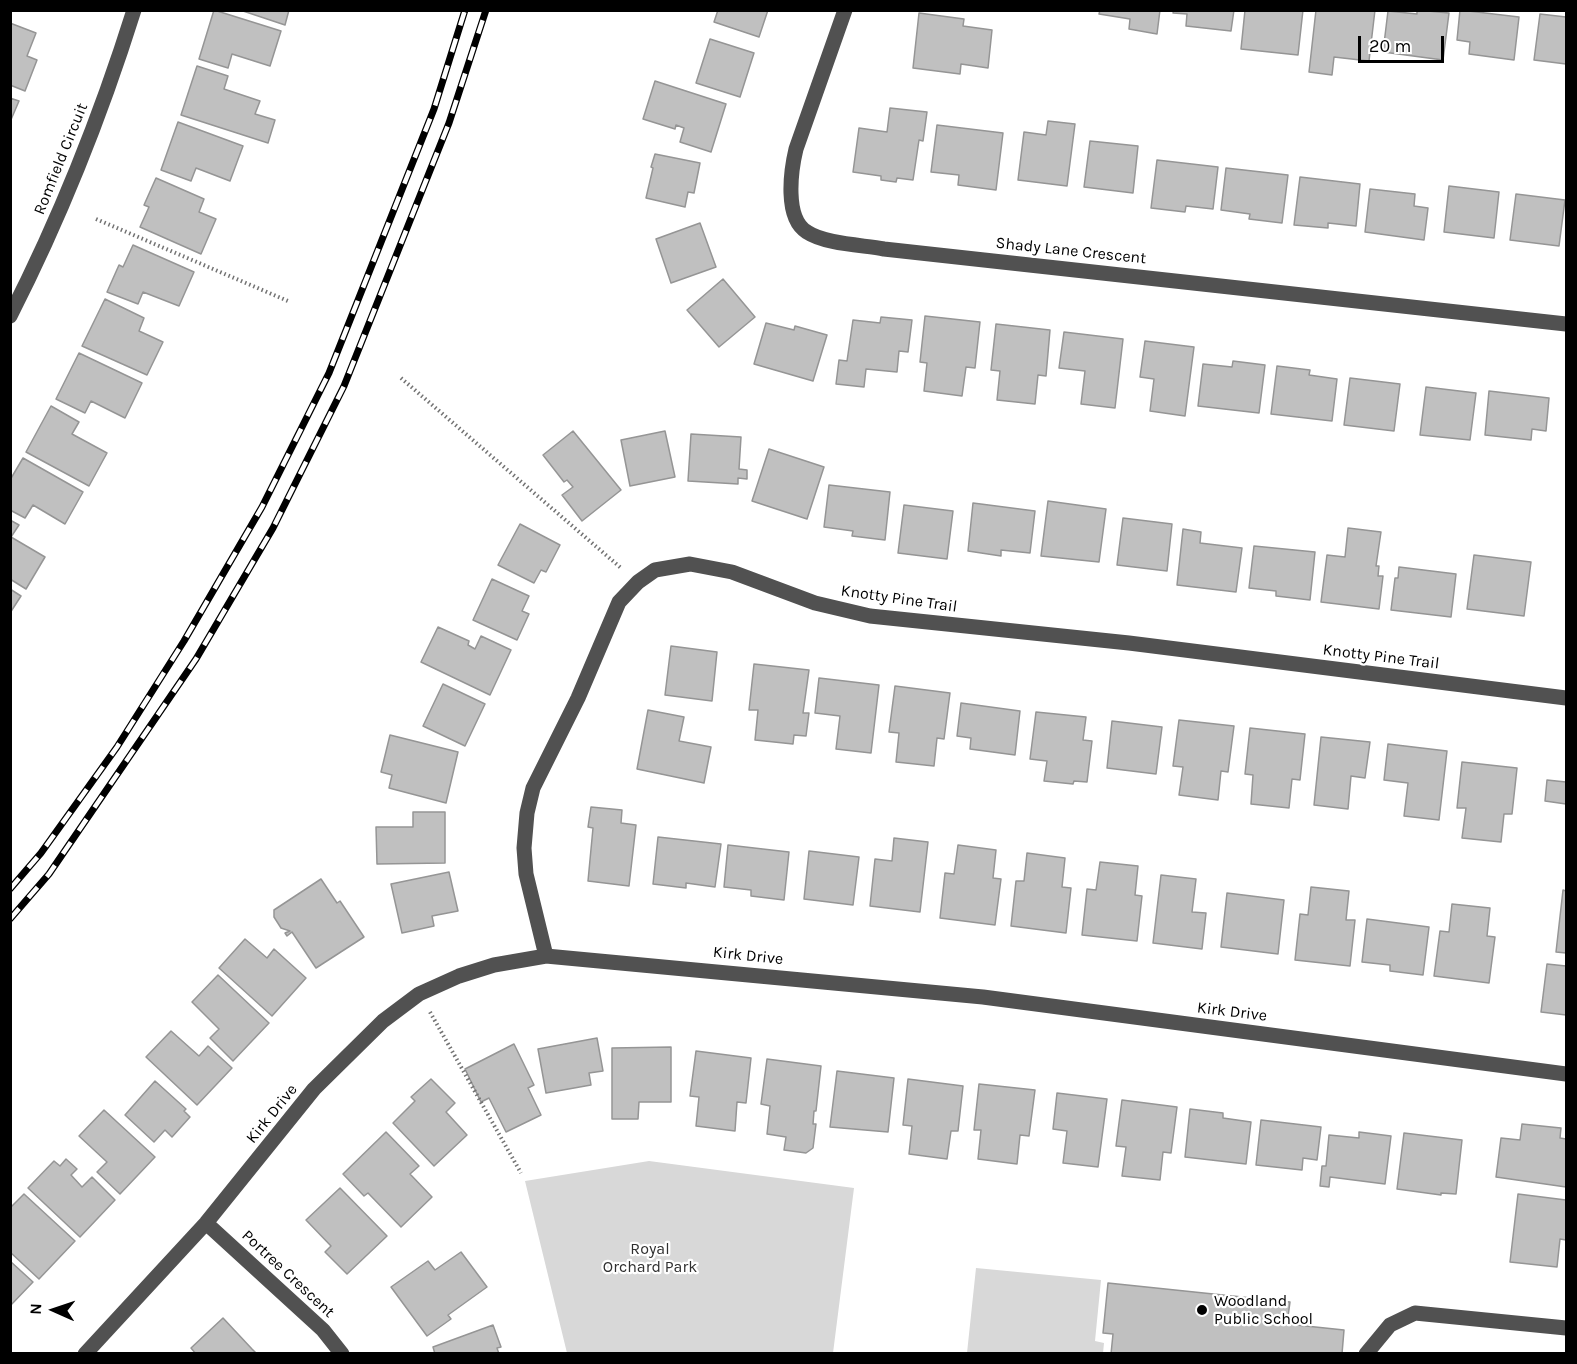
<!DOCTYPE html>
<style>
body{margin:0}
#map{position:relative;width:1577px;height:1364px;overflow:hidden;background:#fff;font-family:Karla,sans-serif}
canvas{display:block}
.frame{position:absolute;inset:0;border:12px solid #000;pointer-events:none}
.north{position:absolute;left:24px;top:1280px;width:60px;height:60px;-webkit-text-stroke:4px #fff;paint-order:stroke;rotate:273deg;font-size:16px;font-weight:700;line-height:24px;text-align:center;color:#000}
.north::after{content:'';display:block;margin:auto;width:21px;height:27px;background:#000;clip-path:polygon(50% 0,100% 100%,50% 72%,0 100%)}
.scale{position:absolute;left:1358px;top:36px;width:86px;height:27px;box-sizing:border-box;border:3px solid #000;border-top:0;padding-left:8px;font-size:18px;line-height:21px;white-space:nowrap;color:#000;-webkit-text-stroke:4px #fff;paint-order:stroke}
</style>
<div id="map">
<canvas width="1577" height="1364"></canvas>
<div class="frame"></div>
<div class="north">N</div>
<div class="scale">20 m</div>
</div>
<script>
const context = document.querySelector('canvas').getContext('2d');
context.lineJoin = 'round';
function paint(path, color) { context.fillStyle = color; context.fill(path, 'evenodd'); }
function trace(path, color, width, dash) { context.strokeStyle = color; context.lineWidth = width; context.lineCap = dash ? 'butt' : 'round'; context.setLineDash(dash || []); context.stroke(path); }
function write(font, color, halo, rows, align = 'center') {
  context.font = font + ' Karla,sans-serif'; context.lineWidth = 4.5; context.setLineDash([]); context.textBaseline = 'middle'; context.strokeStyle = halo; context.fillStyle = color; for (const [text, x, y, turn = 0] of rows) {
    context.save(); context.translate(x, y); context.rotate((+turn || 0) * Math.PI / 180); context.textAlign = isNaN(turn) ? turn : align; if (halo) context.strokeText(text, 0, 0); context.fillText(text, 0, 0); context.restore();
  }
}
paint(new Path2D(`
 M649,1161L854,1188L833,1353H567L525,1181Z
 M976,1268L1101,1280L1095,1341L1104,1343L1103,1353H967Z`), '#d8d8d8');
const building = new Path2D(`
 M214,10L281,31L270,66L232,54L228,68L199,59Z
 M240,10H289L285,25Z
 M718,10H768L759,37L714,22Z
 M1100,10H1160L1157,34L1129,29L1130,19L1099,14Z
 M1174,10H1234L1231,31L1186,26L1187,14L1173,13Z
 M1245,10H1303L1298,55L1241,49Z
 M1316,10H1375L1369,61L1334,57L1332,75L1309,72Z
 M1417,10L1449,13L1443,60L1383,52L1388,11L1417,14Z
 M1460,10L1519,17L1514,60L1469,54L1470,42L1457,40Z
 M919,13L964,19L963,26L992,30L988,68L961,64L960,74L913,68Z
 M1540,14L1566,17V64L1534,60Z
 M10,23L36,33L27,56L37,60L25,91L10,85Z
 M710,39L754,53L740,97L696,83Z
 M197,66L228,76L224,89L260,101L255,114L275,120L268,143L181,115Z
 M655,81L726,104L711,152L680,142L684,128L676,125L675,129L643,119Z
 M10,98L19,101L10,122Z
 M890,108L927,112L923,141L919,140L913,180L897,178L896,182L881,180V176L853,172L859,128L887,132Z
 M1048,121L1075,124L1067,186L1018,180L1024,132L1046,135Z
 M178,122L243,146L230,181L196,168L191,181L161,170Z
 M937,125L1003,133L996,190L958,185L959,175L931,172Z
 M1090,141L1138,146L1133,193L1084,187Z
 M655,154L700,163L694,193L688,192L685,207L646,198L653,168L651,167Z
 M1157,160L1218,167L1213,209L1186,206L1185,212L1151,208Z
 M1226,168L1288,175L1282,223L1249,219L1250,214L1221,210Z
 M1300,177L1360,184L1356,226L1328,223V228L1294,225Z
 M156,178L204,199L199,212L216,219L201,254L140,227L149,207L144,205Z
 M1449,186L1499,192L1494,238L1444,232Z
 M1370,189L1415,194L1414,206L1428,208L1424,240L1365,232Z
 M1516,194L1565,200L1559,246L1510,240Z
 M700,223L716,267L671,283L656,239Z
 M133,245L194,272L179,306L143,292L138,304L107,292L119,265L123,267Z
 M723,279L755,317L719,347L687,310Z
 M105,299L144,318L139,331L163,342L147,375L82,346Z
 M925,316L980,322L975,368L966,367L962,396L924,391L927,363L920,362Z
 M881,317L912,320L908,352L899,351L897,372L866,369L864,387L836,384L839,360L847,361L853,320L880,323Z
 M766,323L794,330L795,326L827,335L813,381L754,364Z
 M996,324L1050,330L1046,376L1038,375L1035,404L997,400L1000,371L991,370Z
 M1064,332L1123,339L1115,408L1081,404L1085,371L1059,368Z
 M1145,341L1194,347L1185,416L1150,411L1154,379L1140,377Z
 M79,353L142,383L125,418L91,401L85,413L56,399Z
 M1233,361L1265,365L1259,413L1198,406L1203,364L1232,367Z
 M1277,366L1310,370L1309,375L1337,379L1332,421L1271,414Z
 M1350,378L1400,384L1394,431L1344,425Z
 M1426,387L1476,393L1470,440L1420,435Z
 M1489,391L1549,398L1546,431L1532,429L1531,440L1485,435Z
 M51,406L79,422L72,434L107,453L89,486L26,452Z
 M573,431L621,490L582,521L562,495L573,487L567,480L564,482L543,455Z
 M665,431L675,477L630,486L621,440Z
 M691,434L741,437L739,469L747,470V479L738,478V484L688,481Z
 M769,449L824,467L807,519L752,501Z
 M23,458L83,492L65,524L33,505L25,518L10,510V480Z
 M829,485L890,492L885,540L852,536L853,531L824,527Z
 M1048,501L1106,509L1099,562L1041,556Z
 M973,503L1035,511L1030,553L1001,550V556L968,551Z
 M904,505L953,511L947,559L898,553Z
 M1123,518L1172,524L1167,571L1117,565Z
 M10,520L19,525L11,537L45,557L26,589L10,579Z
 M520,524L560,545L546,572L541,570L534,583L498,565Z
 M1348,528L1381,532L1376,566H1379L1378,576H1383L1379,609L1321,602L1327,555L1345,557Z
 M1183,529L1201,532L1200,543L1242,548L1236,592L1177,585Z
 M1254,546L1315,552L1310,600L1276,596V591L1249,588Z
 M1474,555L1531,562L1524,616L1467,609Z
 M1399,567L1456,574L1451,617L1391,610L1395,578H1398Z
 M492,579L529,596L522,611L529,614L517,640L473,620Z
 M10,589L21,596L10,613Z
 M438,627L469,641L468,645L475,649L481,636L511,650L490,695L421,662Z
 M671,646L717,652L712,701L665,695Z
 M754,664L809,670L803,713H809L806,736L794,735L793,744L755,740L758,710H749Z
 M819,678L879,685L871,753L836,749L840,716L815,713Z
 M443,684L485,704L465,746L423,726Z
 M895,686L950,693L944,739L937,738L934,766L896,762L899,733L889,732Z
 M961,703L1020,711L1015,755L970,749L971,738L957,736Z
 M648,710L684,717L679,741L711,747L704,783L637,769Z
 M1036,712L1086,717L1083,740L1092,741L1087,782L1074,781L1073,784L1044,781L1047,761L1030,759Z
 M1179,720L1234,726L1228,772L1221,771L1218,800L1179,795L1183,767L1173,766Z
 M1112,721L1162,727L1156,774L1107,768Z
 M1250,728L1305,734L1300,780L1292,779L1289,808L1251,804L1253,775L1245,774Z
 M390,735L458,752L446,803L389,788L392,775L381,772Z
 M1321,737L1370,742L1365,778L1351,776L1348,809L1314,805Z
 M1388,744L1447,751L1439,820L1404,816L1408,783L1384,780Z
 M1462,762L1517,768L1512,814H1504L1501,842L1462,838L1466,808H1457Z
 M1547,780L1566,782V804L1545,801Z
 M591,807L622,810L621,823L636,825L629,886L588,881L593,828L588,827Z
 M413,812H445V863L377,864L376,827H413Z
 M658,837L721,844L715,887L686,883V888L653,884Z
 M894,838L928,842L920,912L870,906L875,859L892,861Z
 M728,845L789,852L784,900L751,896V890L724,887Z
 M958,845L996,850L993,878L1001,879L995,925L940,918L945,873L954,874Z
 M809,851L859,857L853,905L804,899Z
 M1027,853L1065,858L1062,887L1071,888L1066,933L1011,926L1016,881H1024Z
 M1100,862L1138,866L1135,895L1142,896L1137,941L1082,935L1087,889L1096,890Z
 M449,872L458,911L432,916L434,926L402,933L391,884Z
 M1161,875L1196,879L1192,912L1206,913L1202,949L1153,943Z
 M321,879L337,903L340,901L364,937L316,968L292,932L287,936L285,933L290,931L281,928L274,917V910Z
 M1311,887L1349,891L1346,920H1355L1350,966L1295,960L1300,914L1308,915Z
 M1563,890L1566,891V953L1556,952Z
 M1227,893L1284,900L1278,954L1221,947Z
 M1452,904L1490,908L1487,936L1495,937L1489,983L1434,976L1440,931L1449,932Z
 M1367,919L1429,927L1423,975L1390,971V965L1362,962Z
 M245,939L267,958L274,949L306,978L272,1016L219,968Z
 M1547,964L1566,966V1015L1541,1012Z
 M218,975L269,1023L233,1061L210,1038L219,1029L192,1002Z
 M171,1031L199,1056L208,1046L232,1068L197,1105L146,1057Z
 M597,1038L603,1071L589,1073L591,1085L546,1093L538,1049Z
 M514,1044L534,1085L528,1088L541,1115L506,1132L489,1098L481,1102L465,1069Z
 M671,1047V1102H639L638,1119H612V1048Z
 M696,1051L751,1058L746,1103L737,1102L735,1131L696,1126L699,1097L690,1096Z
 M767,1059L821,1066L816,1111H814L813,1124H816L813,1148L806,1153L784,1150L786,1137L767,1134L770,1106L761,1104Z
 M837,1071L894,1078L888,1132L830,1127Z
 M431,1079L455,1103L446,1112L467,1135L434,1166L393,1123L415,1101L411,1097Z
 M908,1079L963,1086L958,1131H951L947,1159L909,1154L912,1126L903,1125Z
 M155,1081L186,1109L184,1111L190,1117L172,1137L165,1130L154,1142L125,1115Z
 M979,1084L1035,1090L1029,1136L1020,1135L1017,1164L978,1159L981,1130H974Z
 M1057,1093L1107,1099L1098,1167L1063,1163L1067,1131L1053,1129Z
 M1122,1100L1177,1107L1171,1153L1163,1152L1160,1180L1122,1176L1126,1147L1116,1146Z
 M1190,1109L1223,1113V1118L1251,1122L1246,1164L1185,1157Z
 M104,1110L155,1157L120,1194L97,1172L107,1162L79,1136Z
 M1261,1120L1321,1127L1317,1160L1303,1158L1302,1170L1256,1165Z
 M1522,1124L1561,1128L1560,1138L1566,1139V1187L1496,1177L1501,1138L1520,1140Z
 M386,1132L419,1166L410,1174L432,1197L401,1227L368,1193L364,1196L343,1174Z
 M1359,1132L1391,1136L1385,1184L1330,1177L1329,1187L1320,1186L1322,1166H1326L1329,1135L1359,1138Z
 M1404,1133L1462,1140L1456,1194L1441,1193V1195L1397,1189Z
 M66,1159L77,1169L71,1175L82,1187L92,1177L115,1200L80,1237L28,1188L54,1161L60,1166Z
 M340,1188L387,1236L347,1274L325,1252L331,1246L306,1220Z
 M24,1194L75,1241L39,1279L10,1252V1208Z
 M1518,1194L1566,1200V1240L1560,1239L1557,1267L1510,1262Z
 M461,1252L487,1287L448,1315L451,1319L427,1336L391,1287L428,1261L435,1270Z
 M10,1261L33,1282L10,1306Z
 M1108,1283L1290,1302L1287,1324L1344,1330L1342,1354H1111L1113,1334L1103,1333Z
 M223,1318L252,1349L257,1354H196L191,1348Z
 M493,1325L501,1347L497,1348L499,1354H435L433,1347Z`);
paint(building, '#c0c0c0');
trace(building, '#959595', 1.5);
trace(new Path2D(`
 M96,219L288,301
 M401,378L621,568
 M430,1012L521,1173`), '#737373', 4, [1.5, 3]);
trace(new Path2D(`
 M845,10L796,149C791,170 784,218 807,232C825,244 862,245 884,249L1566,324
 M10,316C60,218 101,115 134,10
 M546,956L526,874L524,848L527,813L533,788L578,698L619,602L638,582L655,570L690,564L732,572L815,603L870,616L1129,643L1566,698
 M206,1223L323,1330L342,1354
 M85,1354L206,1223L314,1089L383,1021L419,994L459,976L494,965L546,956L983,997L1566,1074
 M1366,1354L1390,1325L1415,1313L1566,1328`), '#515151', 15);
const rail = new Path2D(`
 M10,889L41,853L117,747L184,641L262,507L329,373L434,109L465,10
 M10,919L49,874L196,659L273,528L344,386L449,123L486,10`);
trace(rail, '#000', 7);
trace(rail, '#fff', 4.5, [14]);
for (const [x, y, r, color] of [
 [1202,1310,6,"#000"]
]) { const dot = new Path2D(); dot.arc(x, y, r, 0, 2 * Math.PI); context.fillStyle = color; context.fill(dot); trace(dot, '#fff', 2); }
write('16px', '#000', '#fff', [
 ["Romfield Circuit",61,159,-68],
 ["Shady Lane Crescent",1071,251,6],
 ["Knotty Pine Trail",899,599,8],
 ["Knotty Pine Trail",1381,657,7],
 ["Kirk Drive",748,956,6],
 ["Kirk Drive",1232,1012,7],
 ["Kirk Drive",272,1114,-51],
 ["Portree Crescent",288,1274,43]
]);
write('16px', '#2f2f2f', '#fff', [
 ["Royal",650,1249],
 ["Orchard Park",650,1267]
]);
write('16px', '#000', '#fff', [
 ["Woodland",1214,1301],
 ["Public School",1214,1319]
], 'left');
</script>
